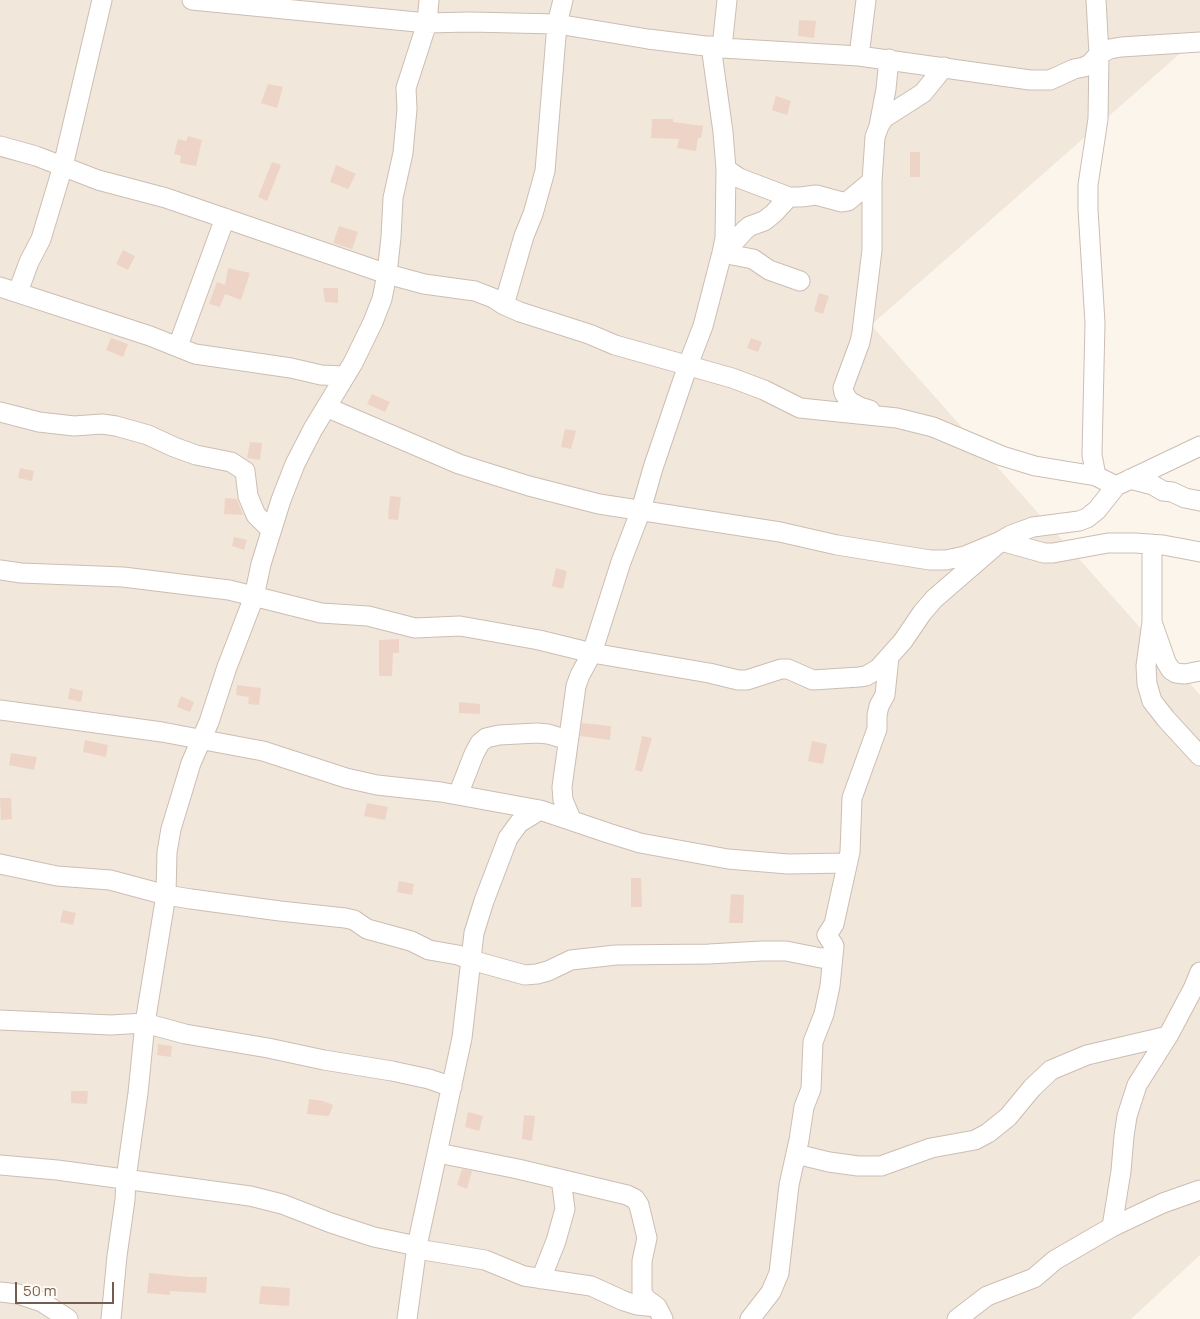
<!DOCTYPE html>
<style>
body{margin:0}
#map{position:relative;width:1200px;height:1319px;overflow:hidden;background:#fbf5ec;font-family:Manrope,sans-serif}
canvas{display:block}
.scale{position:absolute;left:15px;top:1282px;width:99px;height:22px;box-sizing:border-box;border:2px solid #755c50;border-top:0;padding-left:6px;font-size:15px;line-height:18px;white-space:nowrap;color:#755c50;-webkit-text-stroke:4px #fef9f2;paint-order:stroke}
</style>
<div id="map">
<canvas width="1200" height="1319"></canvas>
<div class="scale">50 m</div>
</div>
<script>
const g = document.querySelector('canvas').getContext('2d');
g.lineJoin = 'round';
function fillPath(path, color) {
  g.fillStyle = color;
  g.fill(path, 'evenodd');
}
function toPath(rows) {
  const path = new Path2D();
  for (const r of rows) {
    path.moveTo(r[0], r[1]);
    for (let i = 2; i < r.length; i += 2) path.lineTo(r[i], r[i + 1]);
  }
  return path;
}
function trace(path, color, width, dash) {
  g.strokeStyle = color;
  g.lineWidth = width;
  g.lineCap = dash ? 'butt' : 'round';
  g.setLineDash(dash || []);
  g.stroke(path);
}
fillPath(toPath([
 [0,0,1200,0,1200,36,871,325,1200,695,1200,1255,1131,1319,0,1319]
]), '#f2e7db');
fillPath(toPath([
 [799,20,816,21,814,38,798,36],
 [268,84,283,87,277,108,261,103],
 [776,96,791,101,787,115,772,110],
 [652,119,673,119,673,122,703,126,701,138,698,138,696,151,677,148,679,139,651,138],
 [188,136,202,140,196,166,180,163,181,156,174,154,178,139,186,141],
 [910,152,920,152,920,177,910,177],
 [272,162,281,165,267,201,258,197],
 [336,165,356,174,348,189,330,182],
 [339,226,358,232,352,249,333,243],
 [123,250,135,256,128,270,116,264],
 [228,268,250,273,241,300,225,294,220,307,209,304,217,282,225,285],
 [323,288,338,288,338,303,325,302],
 [819,293,829,296,823,314,814,311],
 [111,338,128,344,123,357,106,350],
 [751,338,762,342,758,352,747,348],
 [372,394,390,402,385,412,367,404],
 [565,429,576,431,571,449,561,447],
 [250,442,262,443,260,460,247,458],
 [20,468,34,471,32,481,18,478],
 [390,496,401,497,398,520,388,519],
 [225,498,237,499,243,515,224,514],
 [234,537,247,540,244,550,232,546],
 [556,568,567,571,563,589,552,586],
 [399,639,399,653,393,653,392,676,379,676,379,640],
 [237,685,261,688,259,705,248,704,249,697,236,695],
 [70,688,83,691,81,702,68,699],
 [181,696,194,702,190,712,177,707],
 [459,702,480,704,480,714,459,713],
 [582,723,611,726,610,740,580,736],
 [642,736,652,738,642,772,635,770],
 [85,740,108,745,106,757,83,752],
 [812,741,827,744,823,764,808,761],
 [11,753,37,757,34,770,9,765],
 [0,798,11,798,12,819,1,820],
 [367,803,388,807,385,820,364,816],
 [631,878,641,878,642,907,631,907],
 [399,881,414,884,412,895,397,892],
 [731,894,744,895,743,923,729,923],
 [63,910,76,913,73,925,60,922],
 [158,1044,172,1046,171,1057,157,1055],
 [71,1091,88,1091,87,1104,71,1103],
 [309,1099,323,1101,333,1105,329,1116,307,1114],
 [468,1112,483,1116,479,1131,465,1127],
 [524,1115,535,1116,532,1141,522,1139],
 [462,1169,472,1171,467,1189,457,1185],
 [149,1273,189,1277,207,1277,206,1293,170,1291,170,1295,147,1293],
 [261,1286,290,1288,289,1306,259,1304]
]), '#eed4c6');
const minor = toPath([
 [192,0,427,23,470,22,557,24,648,39,722,48,859,56,1030,80,1050,80,1074,69,1084,67,1090,64,1099,54,1110,49,1121,47,1200,42],
 [429,0,427,23,406,88,407,109,403,153,393,198,391,237,387,274,424,284,475,291,493,298,504,305,520,312,589,334,615,345,732,378,764,390,800,408,897,418,933,427,1002,456,1035,466,1096,476,1116,486],
 [1096,0,1099,54,1098,119,1088,185,1088,209,1095,323,1092,455,1096,476],
 [722,48,727,0],
 [859,56,866,0],
 [879,126,886,89,889,59],
 [0,146,36,156,98,180,166,198,387,274,382,299,373,322,353,363,313,429,295,464,281,500,261,564,254,597,227,667,209,722,191,763,171,829,167,852,166,895,145,1023,138,1093,126,1179,125,1200,117,1256,111,1319],
 [726,169,739,178,789,197,801,197,816,195,842,202,848,201,872,181],
 [722,253,753,259,769,270,800,281],
 [724,253,745,230,750,226,764,221,773,214,789,197],
 [0,287,150,336,195,354,291,368,321,375,344,376],
 [18,292,29,262,41,239,63,166,102,0],
 [504,305,524,236,533,214,545,171,557,24,563,0],
 [178,346,225,218],
 [326,407,459,464,529,486,599,504,780,532,837,545,930,560,946,560,965,556,1001,541,1044,553,1053,553,1108,543,1135,543,1163,545,1200,552],
 [870,410,860,407,849,401,844,393,843,388,860,342,862,332,872,250,872,181,875,137,879,126,884,118,923,93,944,67],
 [0,412,39,422,74,426,102,424,116,426,148,435,174,447,196,455,231,462,245,471,248,496,253,508,256,515,271,530],
 [1130,479,1153,485,1163,491,1172,492,1185,498,1200,501],
 [1152,544,1152,622,1146,666,1147,684,1152,701,1166,719,1200,756],
 [0,570,21,573,123,577,229,590,321,613,368,616,415,628,460,626,539,640,592,653,709,673,738,680,747,680,781,669,788,669,813,680,859,677,866,676,878,669,903,641,922,613,934,599,1001,541,1011,535,1033,527,1079,521,1087,518,1097,510,1116,486,1200,446],
 [1153,625,1166,662,1171,670,1176,673,1185,674,1200,671],
 [0,710,162,732,236,746,263,751,346,778,377,785,441,792,540,810,608,833,640,843,728,859,788,864,847,863],
 [458,795,474,754,480,743,486,738,499,735,537,733,548,734,568,740],
 [571,819,563,800,562,787,576,686,580,675,592,653,621,562,641,510,653,468,688,365,703,326,722,253,725,238,726,169,723,132,711,46],
 [0,864,57,876,110,880,166,895,191,899,280,911,345,918,354,920,367,929,411,941,429,950,458,955,471,960,525,975,537,974,548,971,571,960,616,955,709,954,762,951,786,951,821,958,832,957],
 [0,1020,111,1025,145,1023,185,1034,268,1048,324,1060,392,1071,429,1079,452,1087],
 [438,1153,518,1169,627,1195,635,1199,639,1205,647,1238,642,1261,642,1292,646,1299,657,1307,663,1319],
 [796,1154,829,1162,858,1166,881,1166,931,1148,975,1140,988,1133,1008,1117,1032,1088,1051,1070,1087,1055,1168,1036],
 [0,1165,57,1170,250,1196,282,1204,331,1223,374,1237,417,1246],
 [1112,1227,1121,1171,1124,1136,1127,1116,1137,1085,1168,1036,1193,989,1200,972],
 [417,1249,485,1260,524,1276,591,1286,624,1301,637,1305,657,1307],
 [541,1279,556,1241,565,1209,561,1179],
 [0,1292,18,1294,42,1302,68,1319],
 [407,1319,417,1246,462,1038,474,933,484,901,508,838,519,823,540,810],
 [750,1319,771,1292,779,1273,789,1185,799,1140,804,1107,811,1089,813,1042,824,1014,830,986,834,946,827,935,834,924,850,852,852,798,877,729,877,715,879,706,885,695,889,657],
 [957,1319,987,1296,1034,1278,1055,1260,1112,1227,1163,1203,1200,1190]
]);
trace(minor, '#cdbdb2', 21);
trace(minor, '#fff', 19);
</script>
